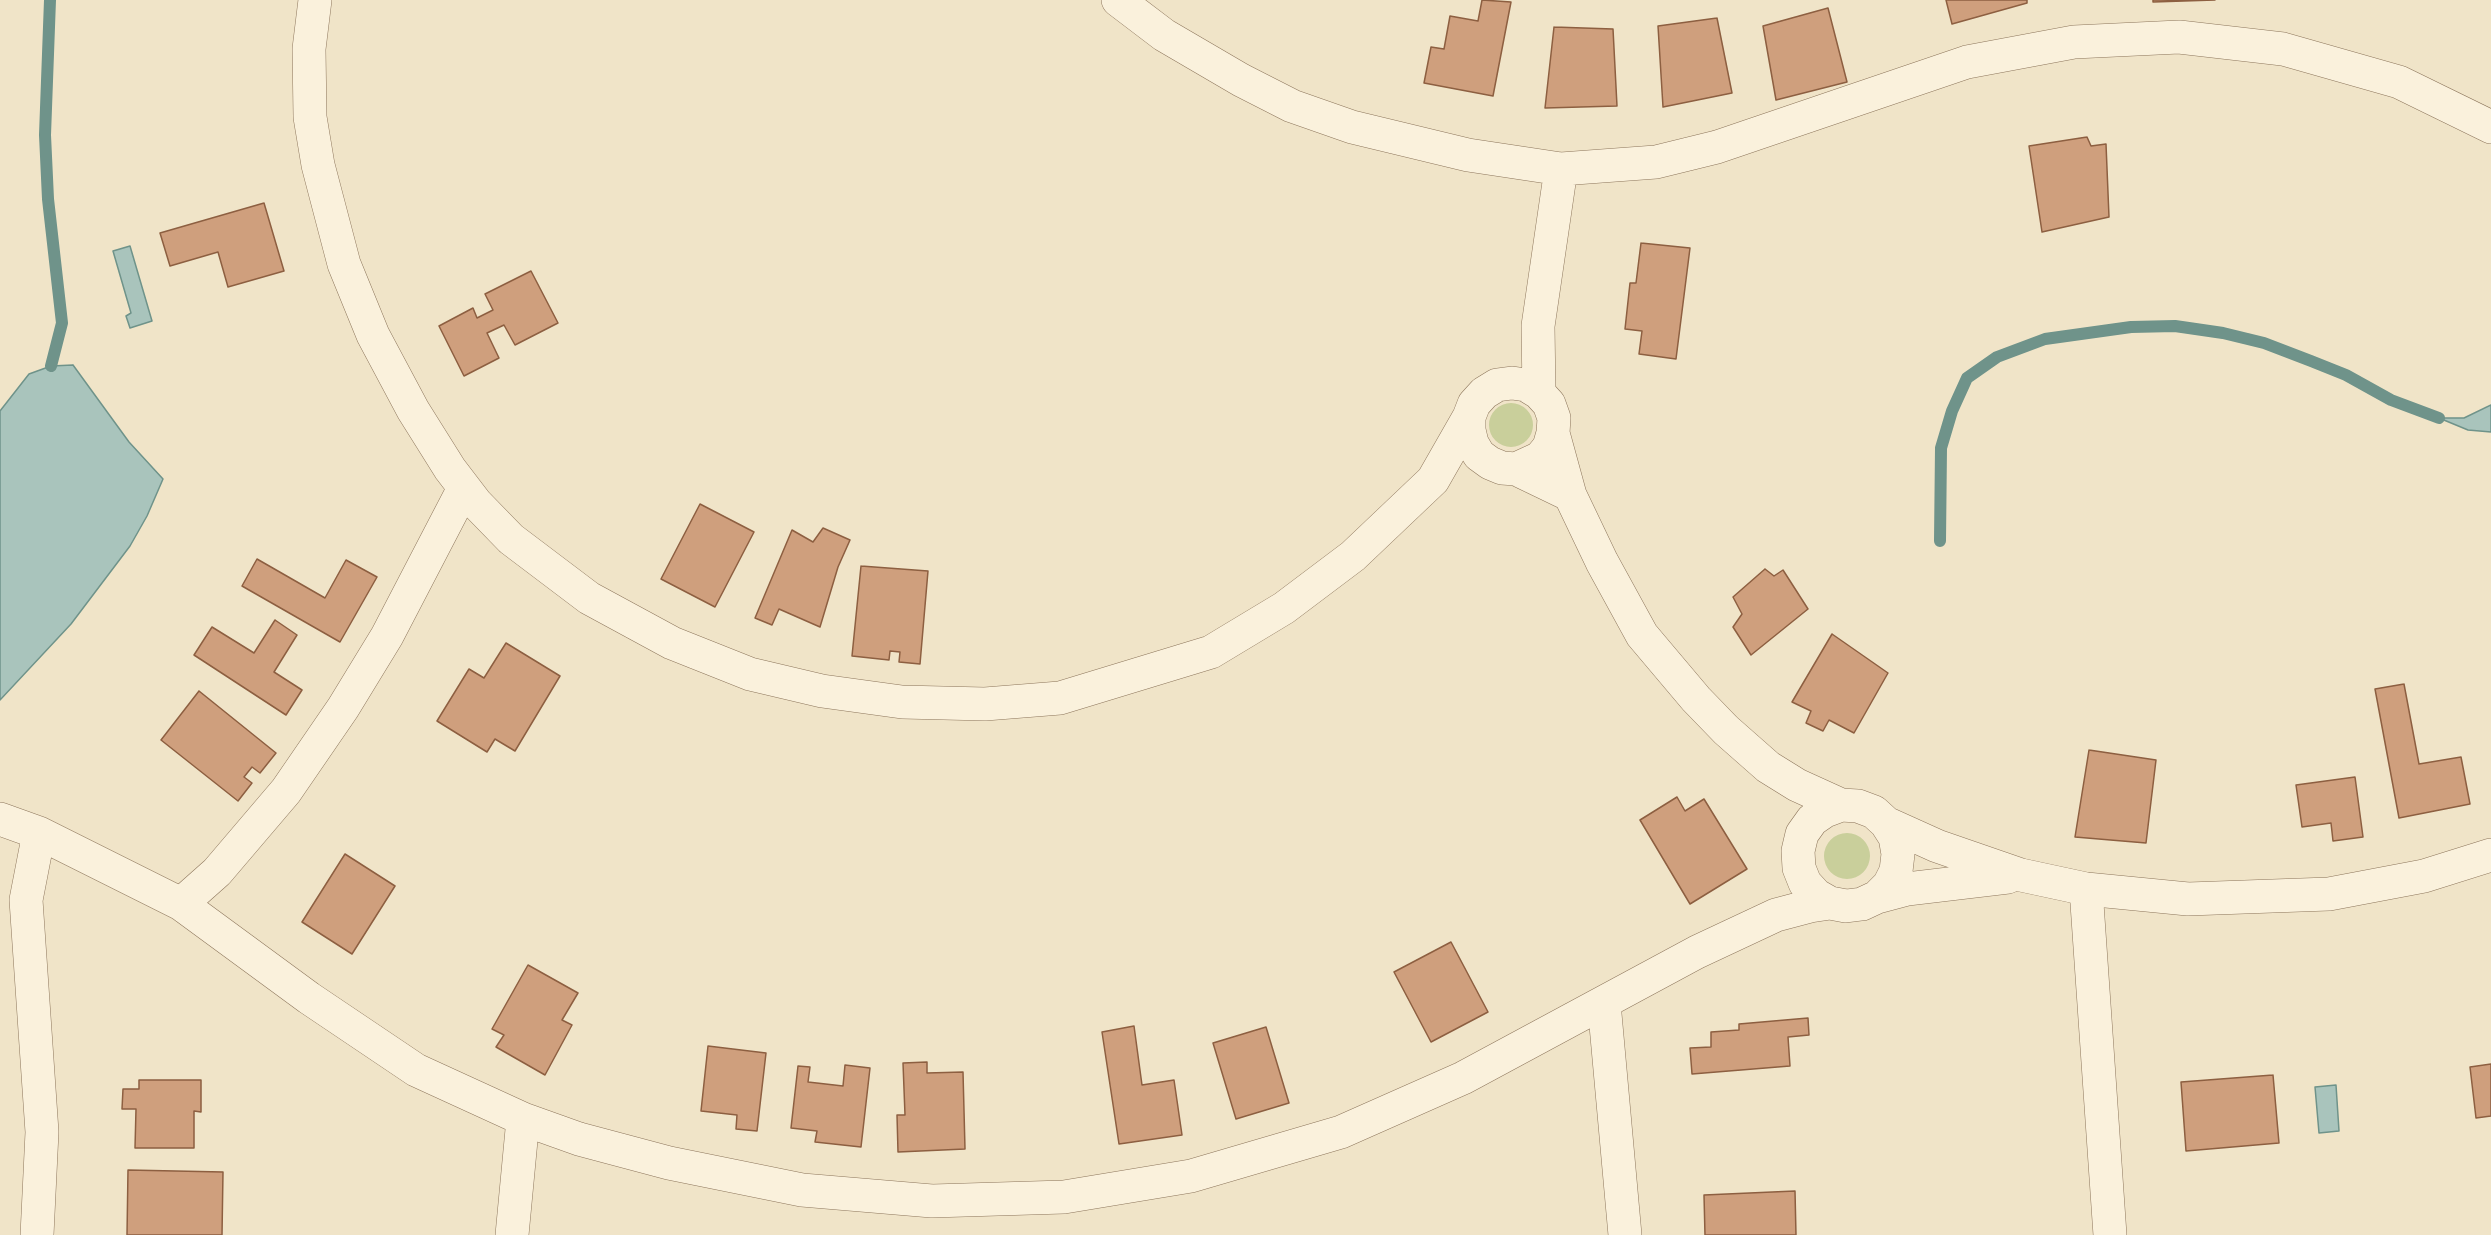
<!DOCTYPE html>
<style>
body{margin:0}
canvas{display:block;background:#f0e4c8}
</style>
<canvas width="2491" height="1235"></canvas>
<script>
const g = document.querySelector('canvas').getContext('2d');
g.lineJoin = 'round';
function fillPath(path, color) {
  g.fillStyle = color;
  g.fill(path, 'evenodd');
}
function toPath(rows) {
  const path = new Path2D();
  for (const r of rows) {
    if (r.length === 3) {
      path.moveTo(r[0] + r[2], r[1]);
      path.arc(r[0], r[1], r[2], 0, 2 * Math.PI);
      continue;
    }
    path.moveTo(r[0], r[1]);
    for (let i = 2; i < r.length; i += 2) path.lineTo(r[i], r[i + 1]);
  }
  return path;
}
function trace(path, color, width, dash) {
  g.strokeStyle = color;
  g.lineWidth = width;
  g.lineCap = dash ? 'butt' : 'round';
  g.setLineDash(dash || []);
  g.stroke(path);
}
fillPath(toPath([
 [1511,425,22],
 [1847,856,23]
]), '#c9cf9b');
const water = toPath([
 [130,246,152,321,130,328,126,316,131,313,113,251,130,246],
 [73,365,129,442,163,479,147,516,130,546,71,624,0,700,0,411,29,374,51,366,73,365],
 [2491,405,2491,432,2468,430,2439,418,2464,418,2491,405],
 [2336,1085,2339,1131,2319,1133,2315,1087,2336,1085]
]);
fillPath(water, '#a9c4bc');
trace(water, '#6f938a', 1.5);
trace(toPath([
 [50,0,45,135,48,199,62,323,51,366],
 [1940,541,1941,448,1952,411,1967,378,1997,357,2045,339,2131,327,2175,326,2223,333,2264,343,2311,361,2346,375,2391,400,2439,418]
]), '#6f938a', 12);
const building = toPath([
 [1482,0,1511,2,1493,96,1424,83,1431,47,1444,49,1450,16,1478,21,1482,0],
 [1946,0,2027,0,2027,3,1952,24,1946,0],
 [2153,0,2215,0,2153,2,2153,0],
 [1828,8,1847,82,1776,100,1763,26,1828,8],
 [1717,18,1732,93,1663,107,1658,26,1717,18],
 [1554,27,1613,29,1617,106,1545,108,1554,27],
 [2087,137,2091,146,2106,144,2109,217,2042,232,2029,146,2087,137],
 [264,203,284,271,228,287,218,252,170,266,160,233,264,203],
 [1641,243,1690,248,1676,359,1639,354,1642,331,1625,329,1630,283,1636,283,1641,243],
 [531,271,558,323,515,345,504,325,487,333,499,358,464,376,439,326,473,308,477,318,493,310,485,294,531,271],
 [700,504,754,532,715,607,661,579,700,504],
 [823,528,850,540,838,567,820,627,779,609,772,625,755,618,792,530,813,542,823,528],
 [257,559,325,598,346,560,377,577,340,642,242,586,257,559],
 [861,566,928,571,920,664,899,662,900,652,890,651,889,660,852,656,861,566],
 [1765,569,1774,576,1783,570,1808,609,1751,655,1733,627,1742,614,1733,597,1765,569],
 [275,620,297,635,274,672,302,690,286,715,194,655,212,627,254,653,275,620],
 [1832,634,1888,673,1854,733,1829,720,1823,731,1806,723,1811,711,1792,702,1832,634],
 [506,643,560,676,515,751,495,739,487,752,437,721,469,669,484,678,506,643],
 [2404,684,2419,764,2461,757,2470,804,2399,818,2375,689,2404,684],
 [199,691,276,753,260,773,252,767,244,777,252,783,238,801,161,740,199,691],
 [2089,750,2156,760,2146,843,2075,837,2089,750],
 [2355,777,2363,837,2333,841,2331,823,2302,827,2296,785,2355,777],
 [1677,797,1685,811,1704,799,1747,869,1690,904,1640,820,1677,797],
 [345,854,395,886,352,954,302,922,345,854],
 [1451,942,1488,1012,1431,1042,1394,972,1451,942],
 [528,965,578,993,562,1020,572,1025,545,1075,496,1047,504,1035,492,1029,528,965],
 [1808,1018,1809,1035,1788,1037,1790,1066,1692,1074,1690,1048,1711,1047,1711,1032,1739,1030,1739,1024,1808,1018],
 [1134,1026,1142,1085,1174,1080,1182,1135,1119,1144,1102,1032,1134,1026],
 [1266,1027,1289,1103,1236,1119,1213,1043,1266,1027],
 [708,1046,766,1053,757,1131,736,1129,737,1115,701,1111,708,1046],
 [927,1062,927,1073,963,1072,965,1149,898,1152,897,1115,905,1115,903,1063,927,1062],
 [2491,1064,2491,1116,2476,1118,2470,1067,2491,1064],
 [845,1065,870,1068,861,1147,815,1142,817,1131,791,1128,798,1066,810,1067,808,1082,843,1086,845,1065],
 [2273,1075,2279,1143,2186,1151,2181,1082,2273,1075],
 [139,1080,201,1080,201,1112,194,1111,194,1148,135,1148,136,1109,122,1109,123,1089,139,1089,139,1080],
 [128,1170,223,1172,222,1235,127,1235,128,1170],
 [1795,1191,1796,1235,1705,1235,1704,1195,1795,1191]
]);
fillPath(building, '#cf9f7d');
trace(building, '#8d5f41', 1.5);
const minor = toPath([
 [315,0,309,49,310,117,318,165,344,264,373,335,413,410,450,469,476,503,511,539,589,598,672,643,750,674,822,691,902,702,985,704,1060,698,1211,652,1284,608,1353,556,1433,480,1469,417],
 [1118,0,1164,35,1241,80,1292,106,1352,127,1468,155,1561,169,1656,162,1717,147,1967,62,2074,42,2179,37,2283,49,2399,82,2491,127],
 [1539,393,1538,326,1561,169],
 [1553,433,1570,495,1602,562,1642,635,1696,699,1726,730,1768,767,1797,785,1841,805],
 [1516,469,1540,458,1549,447,1553,433,1554,418,1549,404,1539,393,1526,385,1512,383,1497,385,1484,393,1474,404,1469,417,1469,430,1472,443,1479,455,1490,463,1502,468,1516,469,1570,495],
 [0,819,39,833,181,904,309,998,416,1070,523,1119,579,1139,669,1163,802,1190,932,1201,1064,1197,1191,1176,1341,1132,1463,1078,1697,952,1776,915,1810,906,1830,903,1846,906,1862,904,1877,897,1889,885,1896,871,1898,854,1895,837,1886,823,1874,812,1858,806,1841,805,1825,811,1812,820,1802,834,1798,851,1799,868,1805,883,1816,895,1830,903],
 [1886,823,1937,846,2021,875,2086,889,2188,899,2329,894,2424,876,2491,855],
 [2086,889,2110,1235],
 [1877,897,1907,889,2008,877],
 [181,904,217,872,286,791,343,708,387,636,464,488],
 [1604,1003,1625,1235],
 [37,1235,42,1132,26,900,39,833],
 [512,1235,523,1119]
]);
trace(minor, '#8d765c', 34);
trace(minor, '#faf1dc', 33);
</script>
